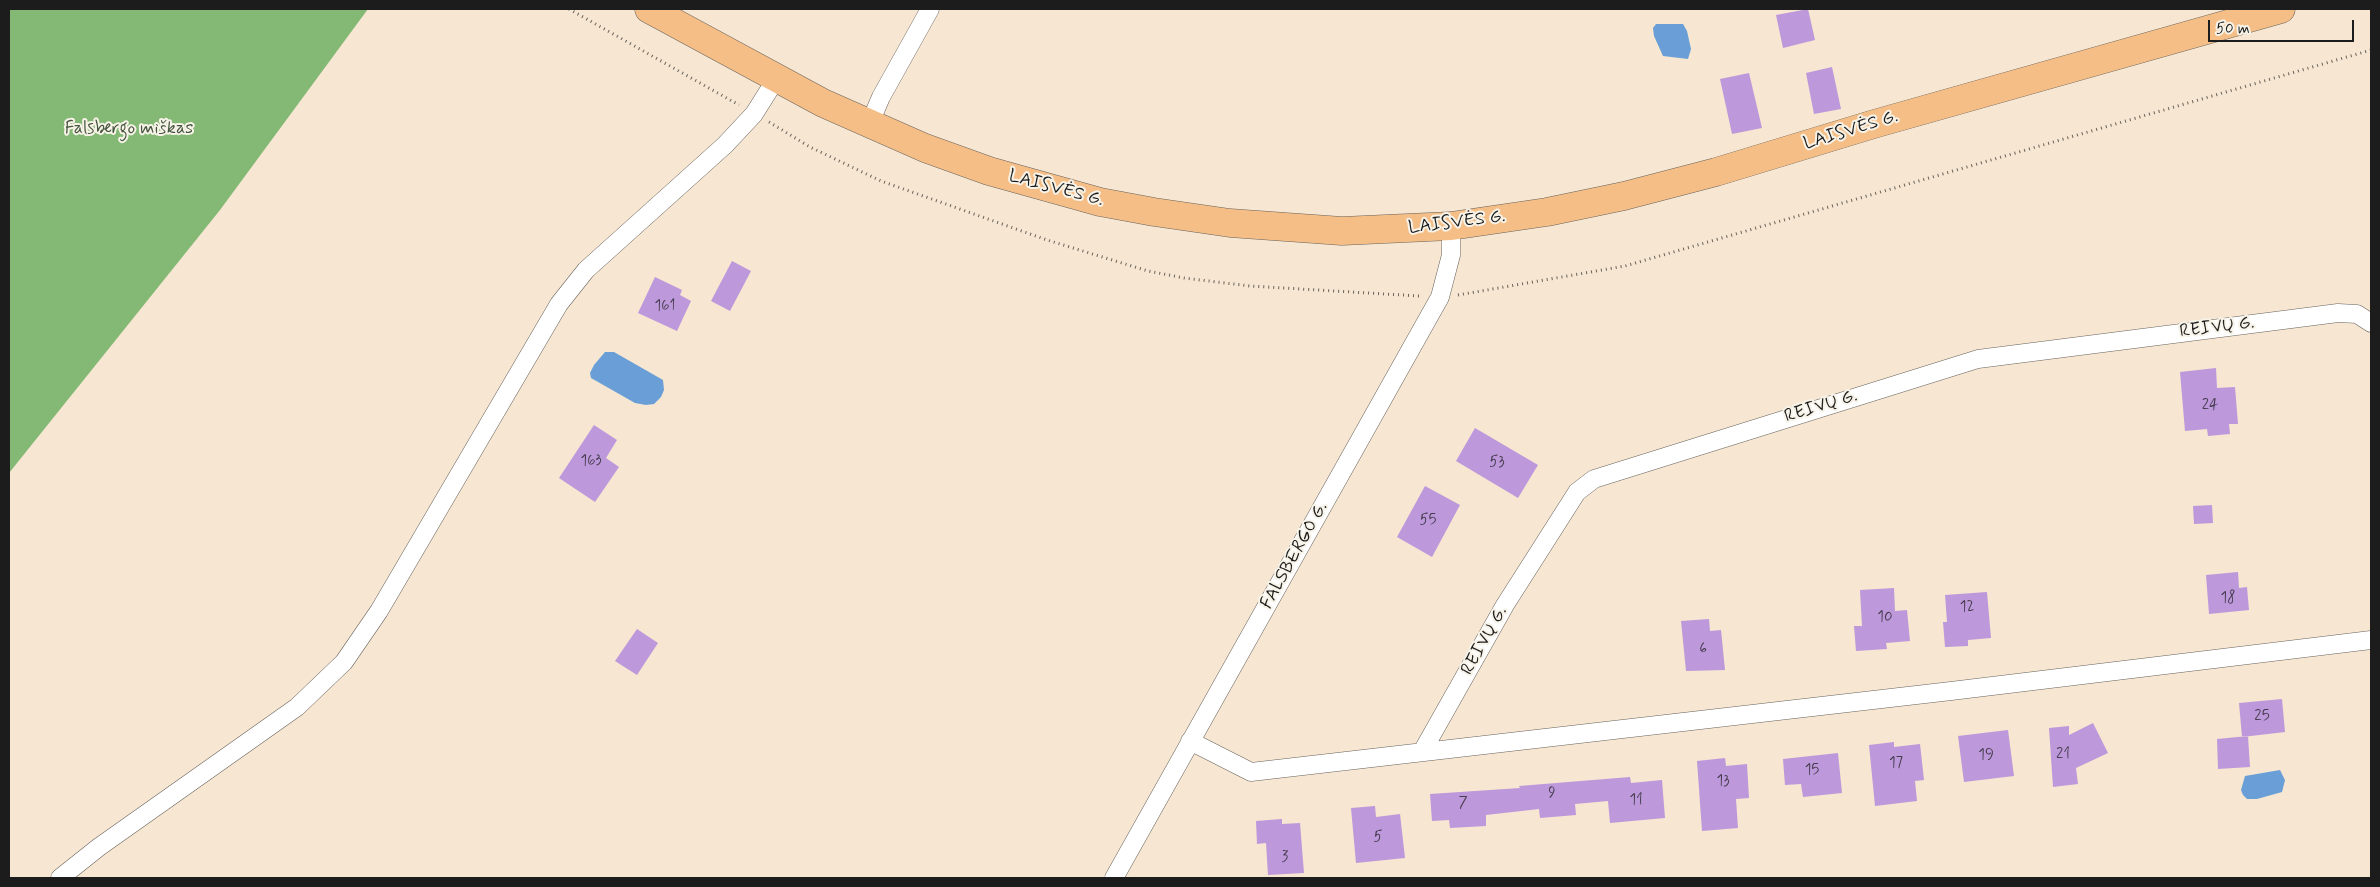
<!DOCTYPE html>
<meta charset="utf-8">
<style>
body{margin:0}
#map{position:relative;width:2380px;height:887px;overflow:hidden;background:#f6e6d2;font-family:Mynerve,sans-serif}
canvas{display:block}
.frame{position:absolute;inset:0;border:10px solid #1c1c1c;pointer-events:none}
.scale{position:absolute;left:2208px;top:20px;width:146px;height:22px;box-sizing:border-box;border:2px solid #1c1c1c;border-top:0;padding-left:6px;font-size:15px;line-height:18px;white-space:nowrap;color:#1c1c1c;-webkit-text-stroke:4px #f7f3e8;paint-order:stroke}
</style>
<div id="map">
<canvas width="2380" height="887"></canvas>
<div class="frame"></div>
<div class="scale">50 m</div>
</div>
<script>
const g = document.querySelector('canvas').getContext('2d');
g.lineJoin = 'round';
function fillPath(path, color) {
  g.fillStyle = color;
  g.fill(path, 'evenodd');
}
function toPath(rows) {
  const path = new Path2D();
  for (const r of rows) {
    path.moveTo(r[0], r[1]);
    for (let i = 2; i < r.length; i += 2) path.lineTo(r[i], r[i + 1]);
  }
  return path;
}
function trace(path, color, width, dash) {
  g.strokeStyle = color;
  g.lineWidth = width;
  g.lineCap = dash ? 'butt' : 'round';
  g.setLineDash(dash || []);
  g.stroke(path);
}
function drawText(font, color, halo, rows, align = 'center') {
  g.font = font + ' Mynerve,sans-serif';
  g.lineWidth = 4;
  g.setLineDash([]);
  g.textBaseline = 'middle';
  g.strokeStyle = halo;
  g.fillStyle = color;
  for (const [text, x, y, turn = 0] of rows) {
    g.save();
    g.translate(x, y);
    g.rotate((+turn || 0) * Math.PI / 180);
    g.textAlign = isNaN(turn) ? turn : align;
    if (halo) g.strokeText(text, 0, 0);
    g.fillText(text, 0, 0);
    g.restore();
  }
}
fillPath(toPath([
 [9,9,368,9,220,210,9,473]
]), '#83b975');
fillPath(toPath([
 [1656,24,1683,24,1687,31,1691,49,1688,59,1663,56,1654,36,1653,28],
 [605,352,614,352,663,380,664,390,661,397,654,404,646,405,635,403,591,378,590,373,594,365],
 [2280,770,2285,780,2282,792,2257,799,2247,799,2243,795,2241,790,2245,776]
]), '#699fd6');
fillPath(toPath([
 [1808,9,1815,40,1783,48,1776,15],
 [1832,67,1841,109,1814,114,1806,73],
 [1749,73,1762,128,1732,134,1720,79],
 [732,261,751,271,730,311,711,301],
 [655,277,682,290,680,295,691,301,677,331,638,313],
 [2216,368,2217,388,2235,387,2238,424,2229,424,2230,434,2208,436,2207,429,2185,431,2180,372],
 [594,425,617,440,606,458,619,467,595,502,559,478],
 [1475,428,1538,465,1518,498,1456,461],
 [1425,486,1460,505,1432,557,1397,537],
 [2212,505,2213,523,2194,524,2193,506],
 [2238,572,2239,588,2247,587,2249,610,2209,614,2206,575],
 [1894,588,1895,611,1907,610,1910,641,1886,643,1887,649,1856,651,1854,626,1862,626,1860,590],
 [1987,592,1991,638,1968,640,1968,646,1945,647,1943,622,1947,622,1945,595],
 [1709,619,1710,631,1721,630,1725,670,1686,671,1681,621],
 [637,629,658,643,637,675,615,661],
 [2282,699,2285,732,2242,737,2239,703],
 [2093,723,2108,753,2076,768,2078,784,2053,787,2049,728,2069,726,2069,735],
 [2008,730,2014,776,1964,782,1958,736],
 [2248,736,2250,767,2218,769,2217,739],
 [1894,742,1894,747,1920,744,1924,780,1915,781,1917,801,1875,806,1869,745],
 [1838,753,1842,793,1803,797,1801,784,1785,785,1783,759],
 [1725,758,1726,766,1747,764,1749,798,1736,799,1738,828,1702,831,1697,761],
 [1630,777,1631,783,1662,780,1665,818,1610,823,1608,801,1575,804,1576,815,1540,818,1539,809,1486,815,1486,826,1450,828,1449,820,1432,821,1430,794,1520,788,1519,786],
 [1375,806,1376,817,1400,814,1405,858,1356,863,1351,808],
 [1282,819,1282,824,1300,823,1304,873,1268,875,1266,843,1257,844,1256,821]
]), '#bd98db');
const minor = toPath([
 [869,125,881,97,930,9],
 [1190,741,1251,772,1951,691,2371,640],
 [1422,752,1505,605,1577,492,1594,479,1978,359,2338,313,2357,314,2371,323],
 [60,878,99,847,297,707,344,662,379,611,559,304,586,270,725,145,754,114,776,79],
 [1114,878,1440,297,1451,255,1451,226]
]);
const primary = toPath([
 [649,9,823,103,925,148,989,171,1100,202,1154,212,1230,223,1342,231,1451,226,1547,212,1624,196,1716,172,1874,124,2281,9]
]);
trace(minor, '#68635c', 19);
trace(primary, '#68635c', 29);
trace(toPath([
 [569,9,739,105],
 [769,122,810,147,881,181,1047,240,1148,271,1184,278,1250,286,1419,296],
 [1458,295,1625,266,2371,50]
]), '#68635c', 3, [1, 4]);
trace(minor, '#fff', 18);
trace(primary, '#f5be86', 28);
drawText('15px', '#443b4c', null, [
 ["161",665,307],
 ["24",2210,406],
 ["163",591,462],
 ["53",1497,463],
 ["55",1428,521],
 ["18",2228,599],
 ["12",1967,608],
 ["10",1885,618],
 ["6",1703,650],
 ["25",2262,717],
 ["21",2063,755],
 ["19",1986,756],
 ["17",1896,764],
 ["15",1812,771],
 ["13",1723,782],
 ["9",1552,794],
 ["11",1636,801],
 ["7",1463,804],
 ["5",1378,838],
 ["3",1285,858]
]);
drawText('18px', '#45553d', '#f7f3e8', [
 ["Falsbergo miškas",129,129]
]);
drawText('18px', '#1c1c1c', '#f7f3e8', [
 ["LAISVĖS G.",1851,131,-17],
 ["LAISVĖS G.",1056,189,15],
 ["LAISVĖS G.",1457,223,-7],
 ["REIVŲ G.",2217,328,-7],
 ["REIVŲ G.",1821,407,-17],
 ["FALSBERGO G.",1295,556,-61],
 ["REIVŲ G.",1485,641,-61]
]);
</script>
